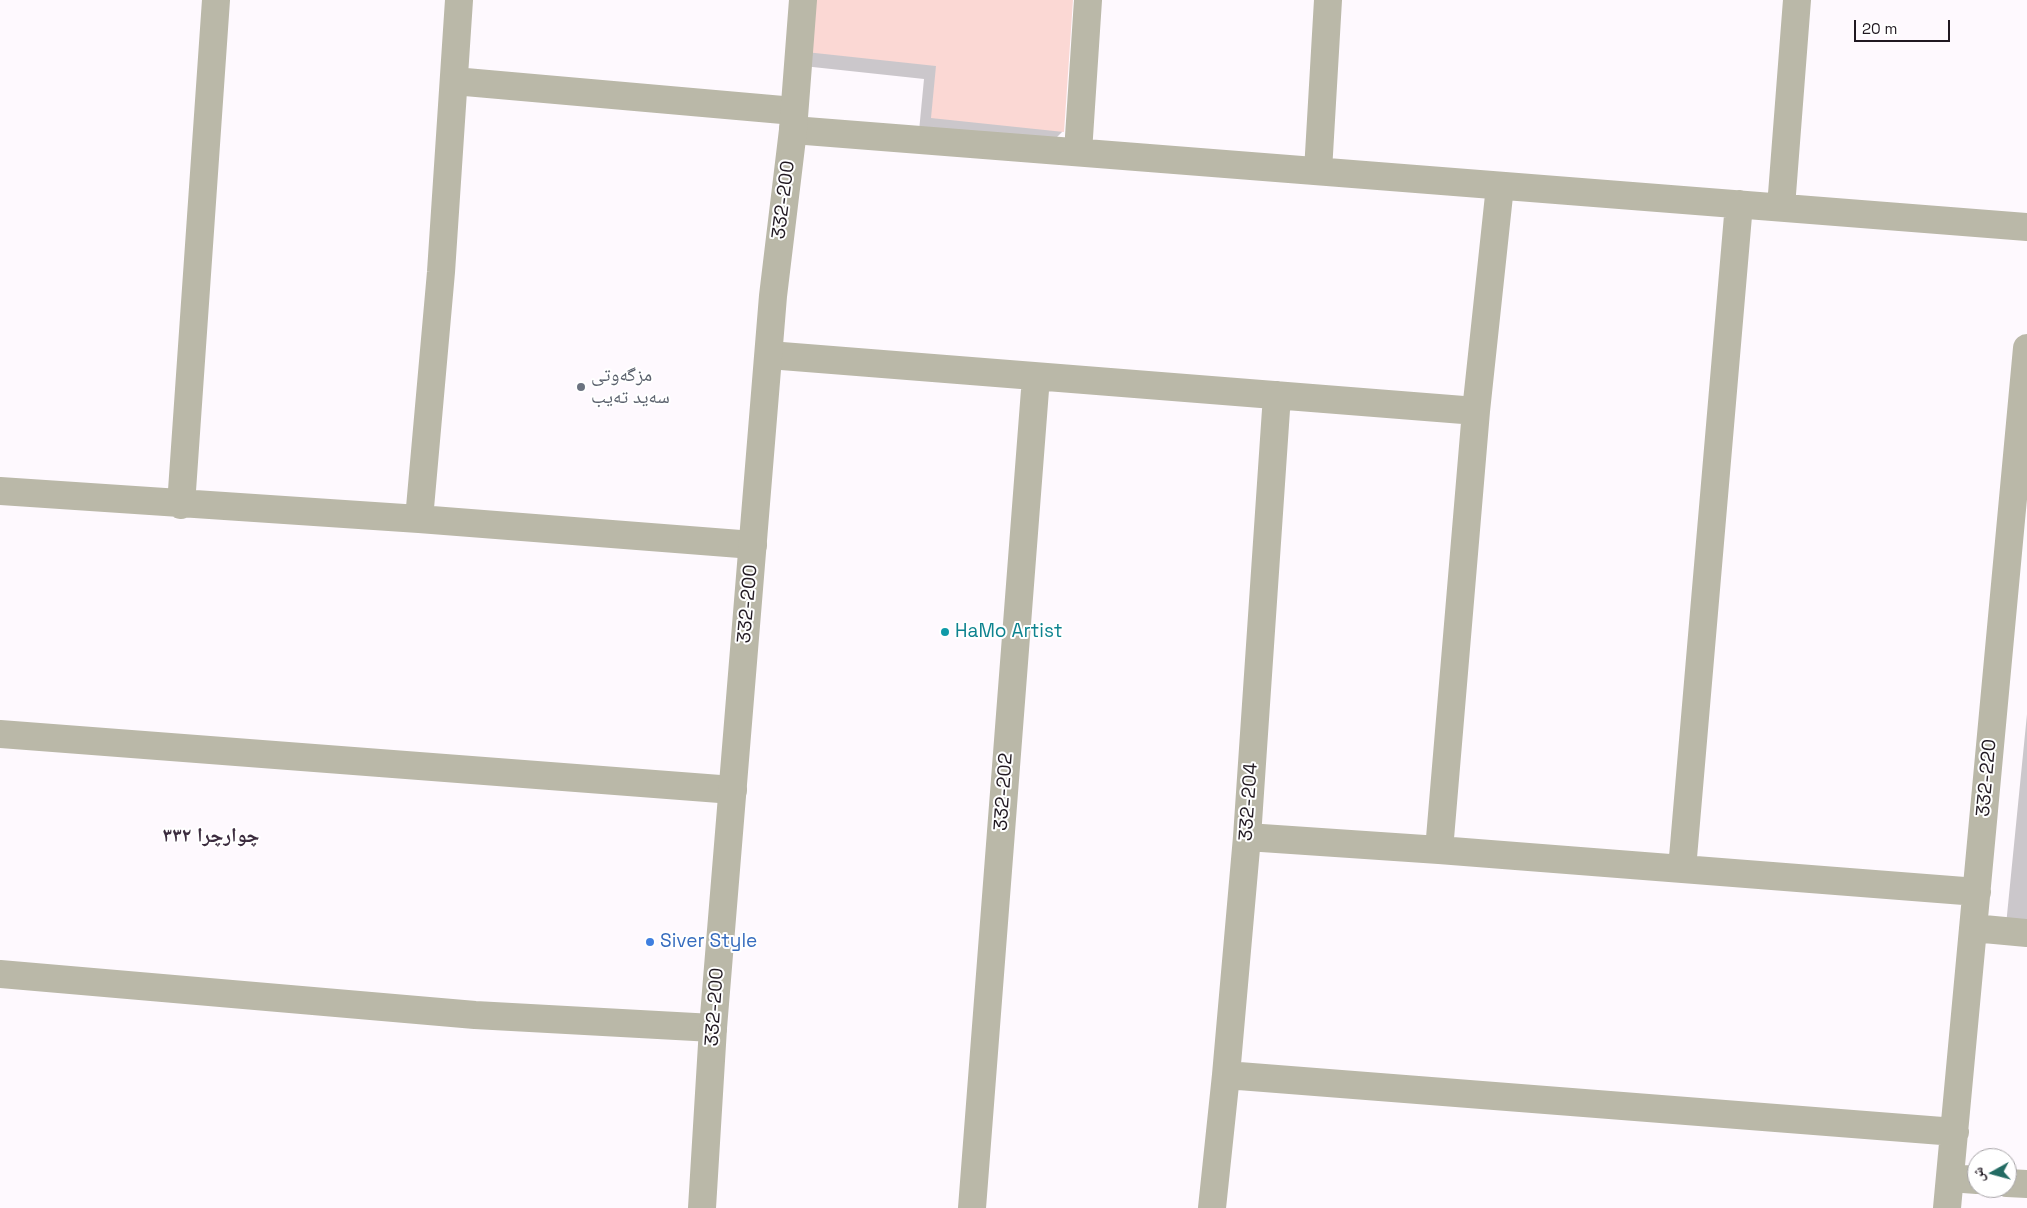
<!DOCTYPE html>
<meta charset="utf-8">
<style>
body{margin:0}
#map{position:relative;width:2027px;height:1208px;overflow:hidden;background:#fef9fe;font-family:"Space Grotesk","Noto Naskh Arabic",sans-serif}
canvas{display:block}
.north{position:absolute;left:1967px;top:1148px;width:50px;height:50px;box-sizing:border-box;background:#fff;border:1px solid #a6a3a6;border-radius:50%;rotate:263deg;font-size:14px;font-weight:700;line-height:20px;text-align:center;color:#201821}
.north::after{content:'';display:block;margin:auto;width:18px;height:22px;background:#236b63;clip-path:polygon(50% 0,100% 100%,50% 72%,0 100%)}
.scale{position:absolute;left:1854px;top:20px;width:96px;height:22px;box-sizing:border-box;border:2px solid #201821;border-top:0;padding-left:6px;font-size:15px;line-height:18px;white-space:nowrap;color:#201821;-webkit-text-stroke:4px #fff;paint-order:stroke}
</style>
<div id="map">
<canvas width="2027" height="1208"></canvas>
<div class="north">ش</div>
<div class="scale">20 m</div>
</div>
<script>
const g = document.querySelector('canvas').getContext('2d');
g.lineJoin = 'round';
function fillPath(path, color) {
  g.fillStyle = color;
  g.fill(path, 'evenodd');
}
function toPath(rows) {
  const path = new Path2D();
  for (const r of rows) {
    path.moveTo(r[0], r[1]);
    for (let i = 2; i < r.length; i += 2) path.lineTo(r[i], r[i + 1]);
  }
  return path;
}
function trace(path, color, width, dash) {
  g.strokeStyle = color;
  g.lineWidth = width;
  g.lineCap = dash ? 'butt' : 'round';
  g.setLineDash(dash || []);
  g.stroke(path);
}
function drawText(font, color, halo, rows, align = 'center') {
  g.font = font + ' "Space Grotesk","Noto Naskh Arabic",sans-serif';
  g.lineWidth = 4;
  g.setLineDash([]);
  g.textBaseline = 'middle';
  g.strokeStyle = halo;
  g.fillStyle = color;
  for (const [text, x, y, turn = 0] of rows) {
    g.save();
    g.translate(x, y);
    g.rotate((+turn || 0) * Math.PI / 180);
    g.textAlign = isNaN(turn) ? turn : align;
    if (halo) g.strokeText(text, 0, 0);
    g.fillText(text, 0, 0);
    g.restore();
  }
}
fillPath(toPath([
 [799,0,1072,0,1063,131,1050,144,919,131,924,79,794,65],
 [2027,714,2027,927,2006,925]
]), '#0003');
fillPath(toPath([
 [811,0,1073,0,1064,132,931,118,936,66,806,52]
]), '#fbd8d4');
trace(toPath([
 [454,81,794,111],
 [793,130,2027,227],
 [1078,152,1088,0],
 [1318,171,1328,0],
 [1781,207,1797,0],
 [769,355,1476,411],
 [0,491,419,519,753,545],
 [181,505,216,0],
 [419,519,441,272,459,0],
 [0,734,733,790],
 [1247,837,1439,850,1977,892],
 [1439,850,1476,411,1500,186],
 [1682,869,1739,204],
 [1973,928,2027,933],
 [0,974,475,1015,713,1028],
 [1226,1075,1955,1132],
 [1950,1178,1977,1180],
 [2007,1183,2027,1184],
 [972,1208,1036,377],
 [1212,1208,1226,1075,1247,837,1277,395],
 [1947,1208,2027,348]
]), '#bab8a8', 28);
trace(toPath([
 [702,1208,713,1028,773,296,793,130,803,0]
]), '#bab8a8', 28);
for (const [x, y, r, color] of [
 [581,387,5,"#6b7280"],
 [945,632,5,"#0f9aa8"],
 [650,942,5,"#3f7fe0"]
]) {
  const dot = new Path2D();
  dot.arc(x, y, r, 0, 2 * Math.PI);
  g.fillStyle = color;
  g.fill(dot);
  trace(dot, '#fff', 2);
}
drawText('19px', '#201821', '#fff', [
 ["332-200",784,200,-83],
 ["332-200",748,604,-85],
 ["332-220",1987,778,-85],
 ["332-202",1004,792,-86],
 ["332-204",1249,802,-86],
 ["332-200",715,1007,-86]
]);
drawText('19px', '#5b616d', '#fff', [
 ["مزگەوتی",591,376],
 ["سەید تەیب",591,398]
], 'left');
drawText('19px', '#0d838f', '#fff', [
 ["HaMo Artist",955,632]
], 'left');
drawText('19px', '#366cbe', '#fff', [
 ["Siver Style",660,942]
], 'left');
drawText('bold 20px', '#3c2c3f', '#fff', [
 ["چوارچرا ٣٣٢",211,837]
]);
</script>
